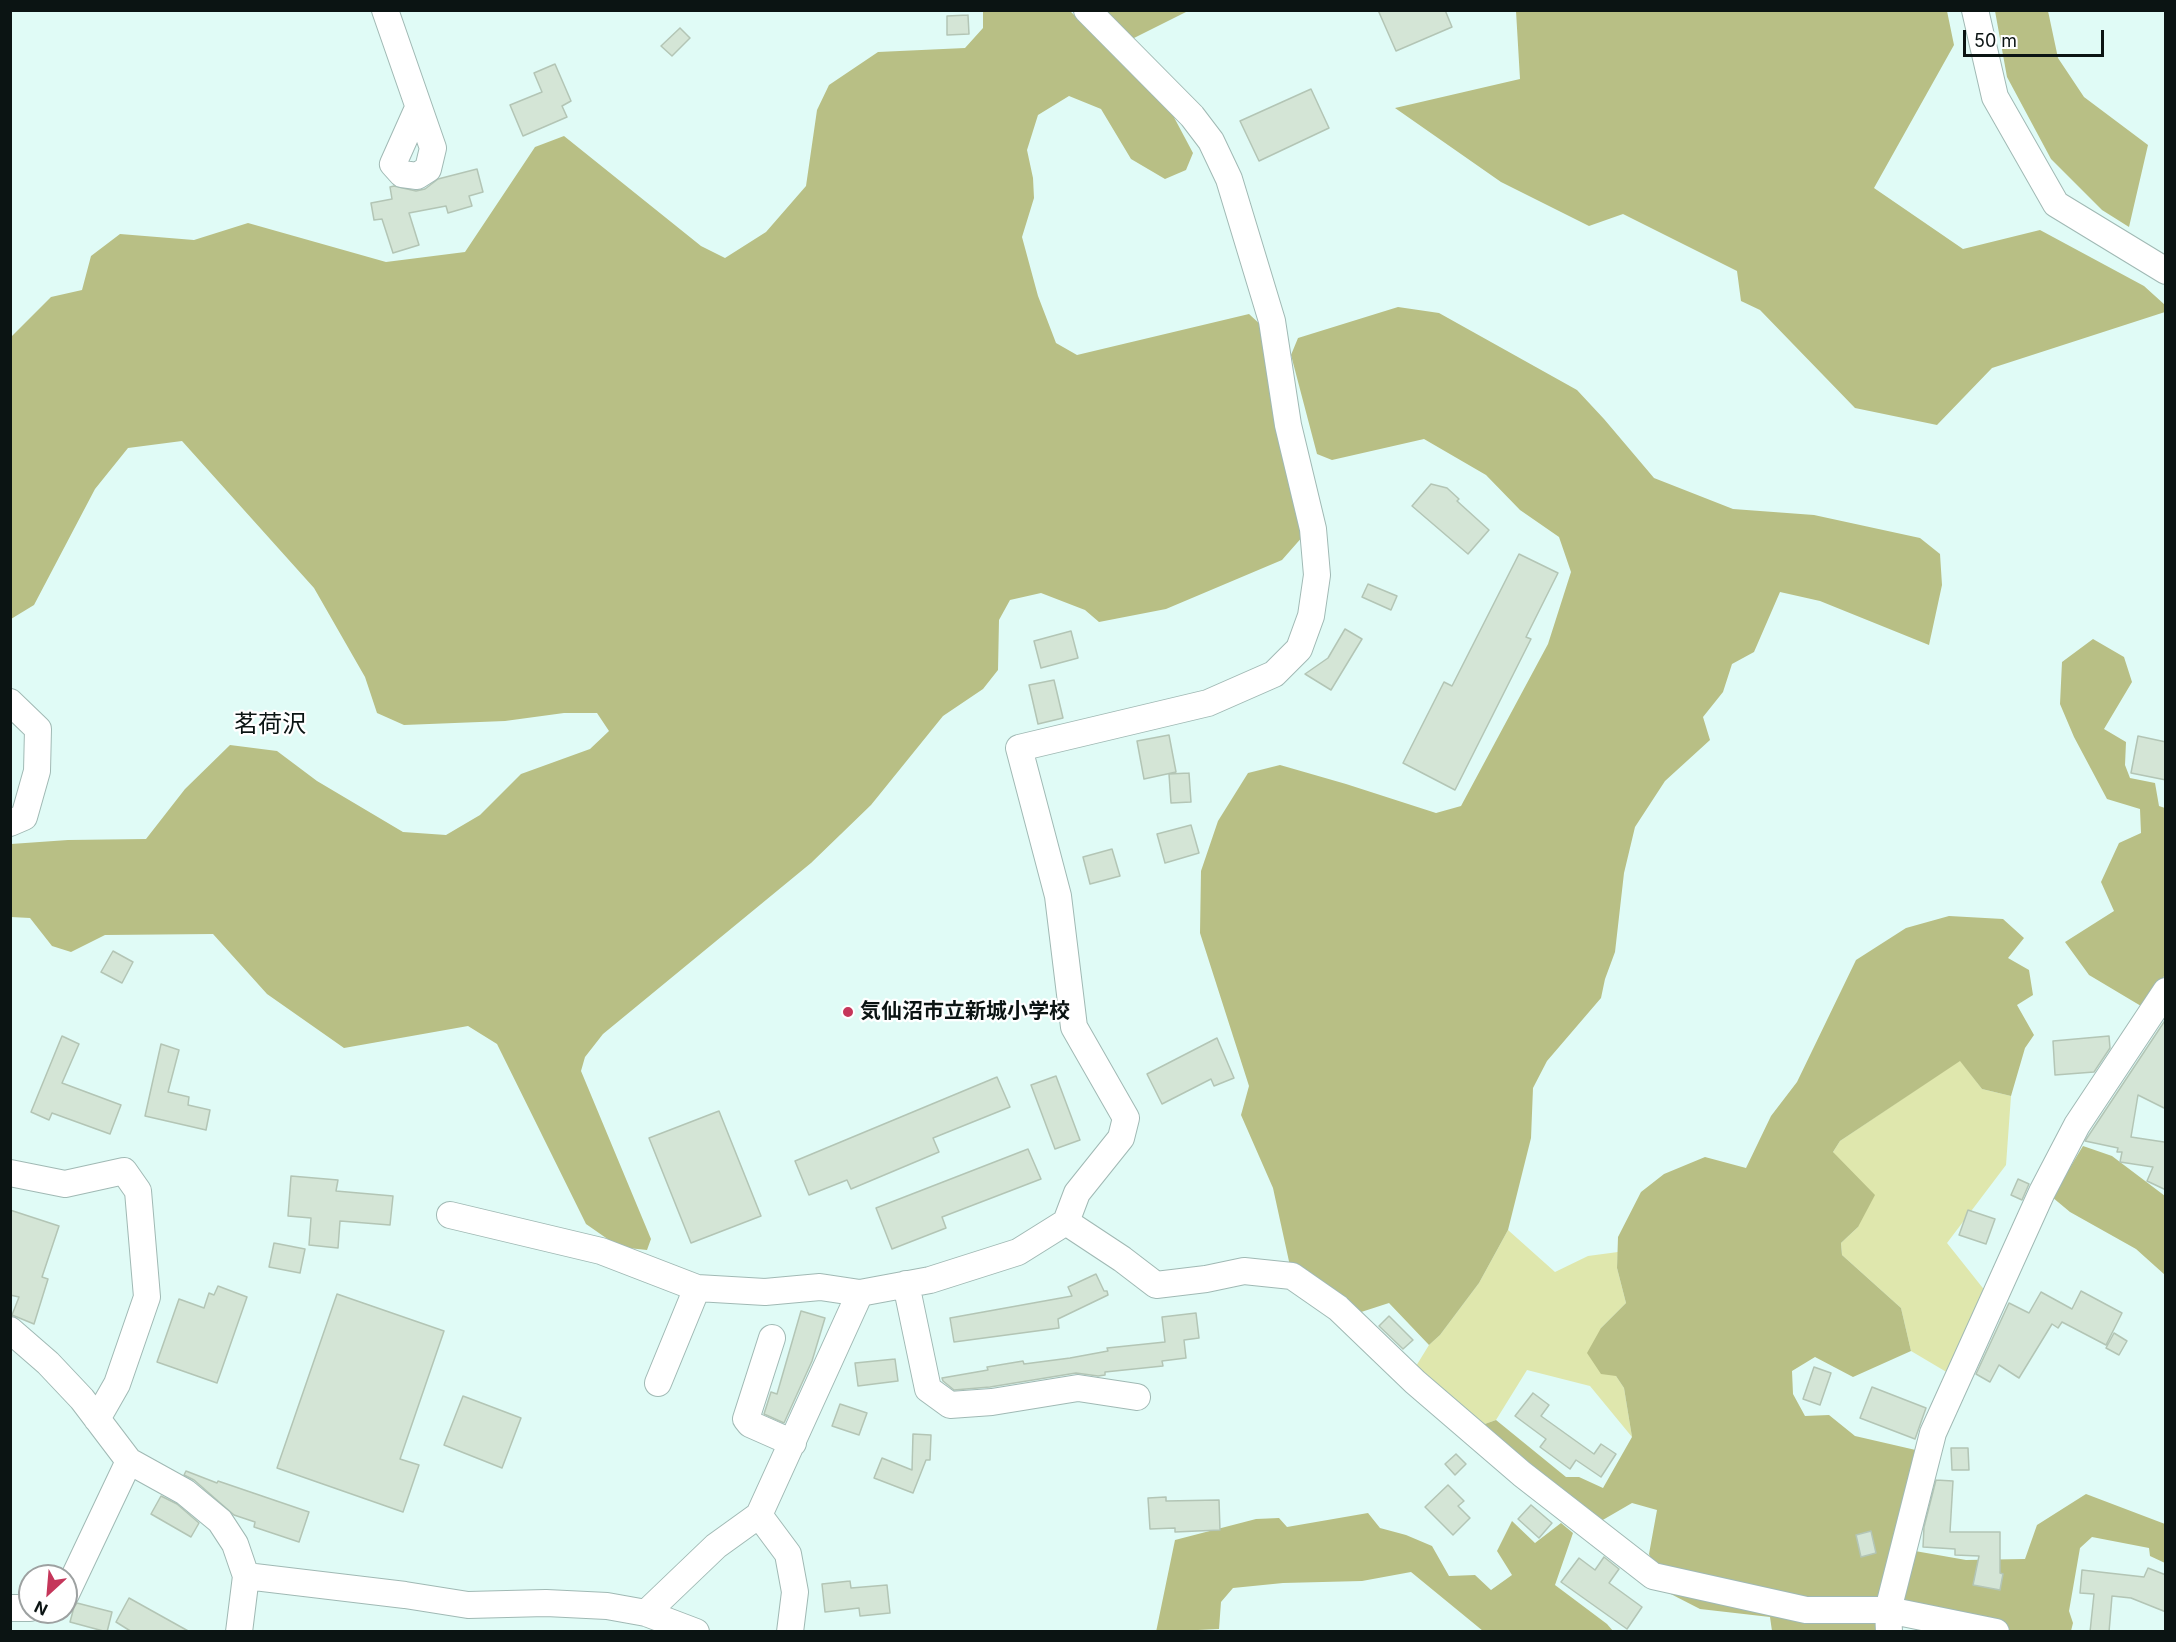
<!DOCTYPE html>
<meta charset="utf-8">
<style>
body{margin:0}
#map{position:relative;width:2176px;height:1642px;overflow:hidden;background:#e0fbf6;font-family:Inter,sans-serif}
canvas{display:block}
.frame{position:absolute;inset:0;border:12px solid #0b1413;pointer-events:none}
.north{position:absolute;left:18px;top:1564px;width:60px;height:60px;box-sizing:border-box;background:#fff;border:2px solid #9da1a1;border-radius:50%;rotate:206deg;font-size:16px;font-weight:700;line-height:24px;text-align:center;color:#0b1413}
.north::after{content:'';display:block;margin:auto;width:21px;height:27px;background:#c5365a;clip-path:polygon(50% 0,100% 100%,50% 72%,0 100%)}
.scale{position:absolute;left:1963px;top:30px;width:141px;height:27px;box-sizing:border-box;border:3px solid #0b1413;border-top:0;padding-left:8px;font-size:18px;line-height:21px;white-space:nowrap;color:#0b1413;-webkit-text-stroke:4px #fff;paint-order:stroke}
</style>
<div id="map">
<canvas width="2176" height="1642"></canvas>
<div class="frame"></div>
<div class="north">N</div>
<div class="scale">50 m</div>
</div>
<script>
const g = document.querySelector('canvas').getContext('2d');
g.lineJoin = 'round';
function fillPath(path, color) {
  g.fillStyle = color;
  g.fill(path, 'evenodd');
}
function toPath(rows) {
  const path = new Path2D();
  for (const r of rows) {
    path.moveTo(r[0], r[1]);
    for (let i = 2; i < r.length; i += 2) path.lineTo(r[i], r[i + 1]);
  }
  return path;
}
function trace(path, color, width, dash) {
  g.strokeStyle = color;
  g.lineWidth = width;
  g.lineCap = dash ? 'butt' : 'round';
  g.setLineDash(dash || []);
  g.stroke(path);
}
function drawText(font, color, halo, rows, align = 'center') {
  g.font = font + ' Inter,"Noto Sans JP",sans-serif';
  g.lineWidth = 4.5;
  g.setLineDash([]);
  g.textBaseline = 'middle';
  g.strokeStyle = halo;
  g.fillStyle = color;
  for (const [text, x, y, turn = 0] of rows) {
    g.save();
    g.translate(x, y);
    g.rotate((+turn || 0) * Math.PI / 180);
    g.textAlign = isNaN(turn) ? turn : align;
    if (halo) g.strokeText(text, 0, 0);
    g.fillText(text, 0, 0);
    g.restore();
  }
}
fillPath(toPath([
 [1960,1060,1982,1089,2011,1096,2006,1165,1947,1243,1986,1292,1965,1383,1911,1351,1901,1308,1842,1255,1841,1243,1858,1227,1833,1152,1840,1141],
 [1508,1230,1555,1272,1588,1256,1618,1252,1617,1268,1626,1303,1601,1328,1616,1376,1624,1388,1632,1437,1590,1386,1527,1370,1496,1420,1482,1425,1413,1371,1429,1345,1440,1335,1479,1283]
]), '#dfe7ad');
fillPath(toPath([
 [983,11,1070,11,1168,106,1193,153,1186,170,1165,179,1131,159,1101,109,1069,96,1038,115,1027,150,1033,178,1034,198,1022,237,1038,296,1056,343,1077,355,1249,314,1263,327,1304,535,1282,560,1166,609,1099,622,1085,610,1041,593,1010,600,999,620,998,670,983,689,943,716,871,805,811,863,603,1034,585,1057,581,1071,651,1239,647,1250,619,1247,586,1224,497,1044,468,1026,344,1048,267,994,213,934,105,935,71,952,52,946,30,918,11,917,11,844,68,840,146,839,185,789,230,745,277,751,317,781,403,832,446,835,480,815,521,774,590,749,609,731,597,713,564,713,505,721,404,725,377,713,365,677,314,588,182,441,128,448,95,489,34,605,11,619,11,337,51,297,82,290,91,256,120,234,194,240,248,223,386,262,465,252,535,147,564,136,701,246,725,258,766,232,806,186,817,110,829,85,878,52,965,48,983,28],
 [1103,11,1188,11,1132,39],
 [1516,11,1947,11,1954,45,1874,188,1963,249,2040,230,2144,286,2165,305,2165,312,1992,368,1937,425,1855,408,1760,310,1741,301,1737,271,1623,214,1589,226,1501,182,1395,108,1520,79],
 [1995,11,2048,11,2058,58,2084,97,2148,145,2129,227,2102,210,2051,159,2007,77],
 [1398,307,1439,313,1577,390,1604,419,1654,478,1733,509,1814,515,1920,538,1940,554,1942,585,1929,645,1820,601,1780,592,1754,652,1732,664,1723,692,1703,717,1710,740,1665,781,1635,827,1624,873,1615,952,1605,979,1601,998,1547,1061,1533,1088,1531,1138,1508,1230,1479,1283,1440,1335,1429,1345,1389,1303,1355,1314,1290,1266,1273,1188,1241,1115,1249,1086,1200,933,1201,871,1218,821,1248,773,1280,765,1346,784,1436,813,1461,806,1548,644,1571,572,1559,537,1520,510,1486,475,1424,439,1332,460,1317,454,1291,355,1298,338],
 [2093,639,2124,657,2132,682,2104,729,2126,742,2125,765,2130,778,2155,783,2159,806,2165,808,2165,975,2141,1006,2089,975,2065,942,2114,911,2101,882,2119,843,2141,833,2140,809,2107,799,2074,737,2060,704,2062,662],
 [1949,916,2003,919,2024,938,2008,958,2029,970,2033,995,2017,1005,2034,1035,2025,1048,2011,1096,1982,1089,1960,1061,1840,1141,1833,1152,1875,1195,1858,1227,1841,1243,1842,1255,1901,1308,1911,1351,1853,1377,1815,1357,1792,1371,1793,1394,1805,1416,1829,1415,1855,1436,1920,1451,1884,1631,1772,1631,1770,1617,1700,1609,1661,1589,1649,1554,1657,1510,1632,1503,1601,1521,1560,1492,1482,1425,1496,1420,1566,1477,1579,1477,1603,1488,1632,1437,1624,1388,1616,1376,1601,1374,1587,1353,1601,1328,1626,1303,1617,1268,1618,1237,1641,1192,1664,1174,1705,1157,1746,1168,1771,1116,1797,1082,1856,960,1906,928],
 [2083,1146,2112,1156,2165,1196,2165,1275,2136,1249,2070,1212,2052,1197],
 [2086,1494,2165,1524,2165,1563,2150,1556,2149,1548,2092,1537,2080,1548,2069,1611,2073,1623,2071,1631,1936,1631,1893,1617,1915,1551,1966,1560,2025,1559,2037,1525],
 [1368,1513,1380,1528,1406,1535,1432,1546,1449,1576,1475,1575,1491,1590,1512,1575,1497,1551,1512,1521,1535,1543,1561,1523,1573,1533,1555,1585,1607,1624,1613,1631,1483,1631,1411,1572,1362,1581,1283,1583,1233,1588,1221,1602,1219,1629,1156,1632,1175,1540,1256,1519,1279,1518,1287,1527]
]), '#b8bf85');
const building = toPath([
 [1378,10,1445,10,1452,27,1396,51,1378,10],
 [968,15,969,34,947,35,947,16,968,15],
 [680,28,690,38,672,56,661,46,680,28],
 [555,64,571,101,562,106,567,117,523,136,510,105,542,92,534,73,555,64],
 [1311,89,1329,128,1259,161,1240,121,1311,89],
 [477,169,483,192,469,196,472,206,448,213,446,206,409,213,419,245,393,253,382,219,374,220,371,203,392,199,390,187,394,186,416,191,425,189,438,179,477,169],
 [1431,484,1447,488,1459,499,1457,501,1489,530,1468,554,1412,506,1431,484],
 [1519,554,1558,573,1526,637,1531,639,1455,790,1403,763,1444,682,1452,686,1519,554],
 [1368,584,1397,596,1391,610,1362,597,1368,584],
 [1345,629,1362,639,1331,690,1305,674,1328,658,1345,629],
 [1071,631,1078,658,1041,668,1034,641,1071,631],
 [1054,680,1063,718,1038,724,1029,685,1054,680],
 [1169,735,1176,772,1144,779,1137,741,1169,735],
 [2138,736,2166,742,2166,780,2131,773,2138,736],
 [1189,773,1191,802,1171,803,1169,774,1189,773],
 [1191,825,1199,853,1165,863,1157,834,1191,825],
 [1112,849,1120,876,1090,884,1083,857,1112,849],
 [113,951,133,962,122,983,101,972,113,951],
 [2166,1019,2166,1109,2138,1095,2131,1137,2164,1142,2166,1140,2166,1190,2147,1181,2153,1167,2120,1162,2122,1152,2117,1152,2118,1148,2085,1141,2166,1019],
 [62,1036,79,1044,62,1083,121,1105,110,1134,52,1113,49,1120,31,1112,62,1036],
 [2109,1036,2110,1048,2094,1072,2055,1075,2053,1041,2109,1036],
 [1217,1038,1234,1078,1214,1086,1211,1079,1162,1104,1147,1074,1217,1038],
 [161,1044,179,1050,168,1092,189,1097,188,1105,210,1110,206,1130,145,1116,161,1044],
 [1056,1076,1080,1140,1055,1149,1031,1085,1056,1076],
 [997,1077,1010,1107,933,1138,939,1152,851,1189,847,1180,809,1195,795,1161,997,1077],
 [719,1111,761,1216,691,1243,649,1138,719,1111],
 [1028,1149,1041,1179,942,1217,946,1228,892,1249,876,1208,1028,1149],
 [291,1176,338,1180,336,1191,393,1196,390,1225,340,1221,338,1248,309,1245,311,1218,288,1216,291,1176],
 [2018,1179,2029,1184,2022,1200,2011,1195,2018,1179],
 [10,1210,59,1226,42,1277,48,1279,34,1324,12,1315,19,1297,10,1295,10,1210],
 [1968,1210,1995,1219,1986,1244,1959,1235,1968,1210],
 [274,1243,305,1249,300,1273,269,1267,274,1243],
 [1096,1274,1104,1291,1107,1291,1108,1295,1058,1319,1059,1328,954,1342,950,1318,1072,1296,1068,1287,1096,1274],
 [218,1286,247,1297,217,1383,157,1362,179,1299,204,1308,209,1293,214,1295,218,1286],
 [2081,1291,2122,1313,2106,1345,2062,1322,2058,1328,2052,1324,2019,1378,1999,1365,1990,1382,1976,1374,2009,1303,2029,1313,2041,1292,2072,1309,2081,1291],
 [337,1294,444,1331,400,1459,419,1465,403,1512,277,1468,337,1294],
 [801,1311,825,1318,812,1361,784,1423,764,1414,771,1392,777,1394,801,1311],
 [1196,1313,1199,1338,1184,1340,1186,1358,1162,1361,1163,1366,1105,1372,1105,1375,1098,1376,1076,1373,990,1387,954,1390,943,1381,942,1378,988,1370,987,1367,1023,1361,1024,1364,1070,1358,1108,1351,1107,1348,1165,1342,1162,1317,1196,1313],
 [1389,1316,1413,1340,1403,1349,1379,1326,1389,1316],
 [2114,1333,2127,1341,2119,1355,2106,1348,2114,1333],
 [895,1359,898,1381,858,1386,855,1363,895,1359],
 [1814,1367,1831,1373,1820,1405,1803,1399,1814,1367],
 [1872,1387,1926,1408,1915,1439,1860,1418,1872,1387],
 [1533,1393,1549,1405,1541,1416,1594,1454,1601,1444,1616,1454,1601,1477,1576,1460,1570,1469,1540,1447,1546,1439,1515,1416,1533,1393],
 [463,1396,521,1418,502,1468,444,1445,463,1396],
 [840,1404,867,1413,859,1435,832,1426,840,1404],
 [913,1434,931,1435,930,1460,926,1460,913,1493,874,1478,882,1458,912,1470,913,1434],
 [1951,1448,1968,1448,1969,1470,1952,1470,1951,1448],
 [1456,1454,1466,1464,1455,1475,1445,1464,1456,1454],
 [186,1471,217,1483,218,1481,309,1512,299,1542,254,1527,255,1522,234,1515,194,1480,184,1475,186,1471],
 [1936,1480,1953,1481,1950,1532,2000,1532,2000,1573,2003,1574,2000,1590,1973,1585,1979,1556,1955,1555,1955,1549,1923,1547,1924,1527,1936,1480],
 [1448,1485,1464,1501,1458,1506,1470,1518,1453,1535,1425,1507,1448,1485],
 [161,1496,177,1504,199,1523,191,1537,151,1514,161,1496],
 [1166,1497,1166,1501,1219,1500,1220,1530,1175,1532,1175,1528,1150,1529,1148,1498,1166,1497],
 [1531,1505,1552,1523,1539,1538,1518,1519,1531,1505],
 [1871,1531,1876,1553,1861,1557,1856,1535,1871,1531],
 [1604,1557,1619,1569,1609,1583,1642,1607,1627,1629,1561,1582,1579,1558,1595,1570,1604,1557],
 [2148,1568,2166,1575,2166,1612,2131,1598,2112,1596,2109,1632,2090,1632,2094,1594,2080,1593,2082,1570,2144,1577,2148,1568],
 [850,1581,851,1588,887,1585,890,1613,860,1616,859,1608,825,1612,822,1584,850,1581],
 [129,1598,190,1632,132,1632,116,1622,129,1598],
 [77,1603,112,1612,107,1632,70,1622,74,1607,77,1603]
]);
fillPath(building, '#d4e5d6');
trace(building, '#b3c5b5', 1.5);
const minor = toPath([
 [385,10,433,148,428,169,417,176,402,174,393,164,418,108],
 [1975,10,1995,97,2056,204,2166,271],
 [10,702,38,729,37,771,24,817,10,823],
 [10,1173,65,1184,124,1171,138,1191,147,1297,117,1384,97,1419],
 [450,1215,601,1251,697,1288,765,1292,820,1287,860,1293,930,1280,1018,1252,1066,1222,1077,1193,1121,1138,1126,1118,1074,1027,1058,896,1019,748,1208,703,1274,674,1299,649,1311,616,1317,575,1313,529,1288,425,1272,321,1229,179,1211,141,1192,116,1087,10],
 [1066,1222,1122,1259,1156,1285,1206,1279,1244,1271,1292,1276,1338,1308,1415,1382,1522,1474,1653,1576,1806,1610,1888,1610,1933,1433,2042,1192,2077,1125,2166,991],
 [906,1284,928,1389,950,1405,992,1402,1078,1388,1137,1397],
 [10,1330,48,1363,82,1399,129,1461,185,1492,220,1521,235,1544,246,1576,405,1595,468,1605,546,1603,607,1606,646,1613,696,1632],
 [772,1338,746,1419,750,1424,793,1443],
 [658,1383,697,1288],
 [66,1594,129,1461],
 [10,1608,30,1608],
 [646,1613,716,1546,759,1515],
 [239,1632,246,1576],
 [790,1632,795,1592,788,1554,759,1515,860,1293],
 [1889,1632,1888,1610,1996,1632]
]);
trace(minor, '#a0b9b4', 28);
trace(minor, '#fff', 26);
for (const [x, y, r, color] of [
 [848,1012,6,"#c5365a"]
]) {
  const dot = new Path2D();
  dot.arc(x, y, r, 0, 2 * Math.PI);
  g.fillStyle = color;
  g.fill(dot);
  trace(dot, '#fff', 2);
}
drawText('bold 21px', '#0b1413', '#fff', [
 ["気仙沼市立新城小学校",860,1012]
], 'left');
drawText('24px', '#0b1413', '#fff', [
 ["茗荷沢",270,725]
]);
</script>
